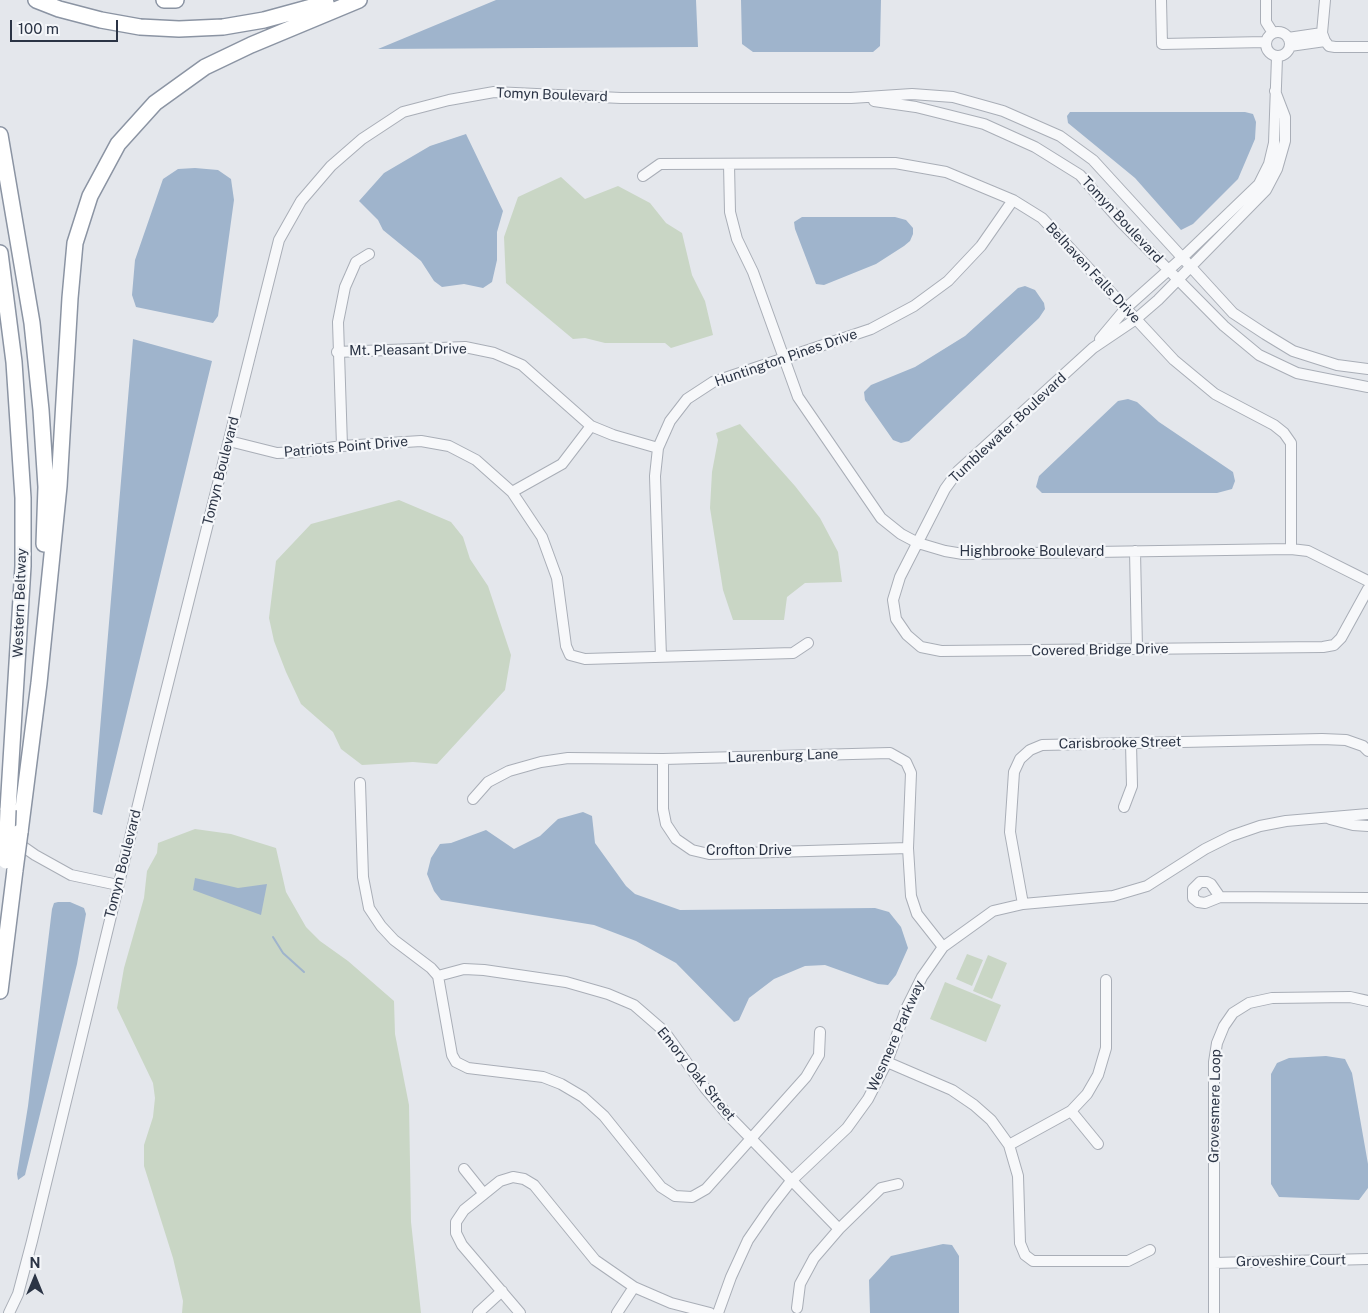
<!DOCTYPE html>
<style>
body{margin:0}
#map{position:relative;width:1368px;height:1313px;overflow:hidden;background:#e4e7ec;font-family:"Public Sans",sans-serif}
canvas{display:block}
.north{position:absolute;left:10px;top:1253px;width:50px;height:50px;-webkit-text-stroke:4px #f4f6f9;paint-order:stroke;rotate:0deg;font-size:14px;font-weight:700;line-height:20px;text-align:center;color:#2b3445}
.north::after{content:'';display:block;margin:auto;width:18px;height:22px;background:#2b3445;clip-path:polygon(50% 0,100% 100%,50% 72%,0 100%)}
.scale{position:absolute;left:10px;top:20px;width:108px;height:22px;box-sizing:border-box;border:2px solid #2b3445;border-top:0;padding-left:6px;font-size:15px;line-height:18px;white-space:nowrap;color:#2b3445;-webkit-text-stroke:4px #f4f6f9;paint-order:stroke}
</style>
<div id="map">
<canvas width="1368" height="1313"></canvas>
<div class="north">N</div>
<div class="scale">100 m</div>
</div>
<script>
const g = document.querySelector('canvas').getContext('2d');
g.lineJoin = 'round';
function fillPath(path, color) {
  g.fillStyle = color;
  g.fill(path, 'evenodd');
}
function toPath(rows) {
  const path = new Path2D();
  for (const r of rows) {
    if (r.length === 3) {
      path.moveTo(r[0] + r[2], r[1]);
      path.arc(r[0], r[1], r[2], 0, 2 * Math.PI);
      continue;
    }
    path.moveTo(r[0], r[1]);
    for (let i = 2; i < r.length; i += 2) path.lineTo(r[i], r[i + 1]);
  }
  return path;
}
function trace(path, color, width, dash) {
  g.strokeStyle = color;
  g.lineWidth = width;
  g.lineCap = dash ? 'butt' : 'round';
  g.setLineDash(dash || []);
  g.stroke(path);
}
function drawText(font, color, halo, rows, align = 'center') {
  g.font = font + ' "Public Sans",sans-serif';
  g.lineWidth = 4.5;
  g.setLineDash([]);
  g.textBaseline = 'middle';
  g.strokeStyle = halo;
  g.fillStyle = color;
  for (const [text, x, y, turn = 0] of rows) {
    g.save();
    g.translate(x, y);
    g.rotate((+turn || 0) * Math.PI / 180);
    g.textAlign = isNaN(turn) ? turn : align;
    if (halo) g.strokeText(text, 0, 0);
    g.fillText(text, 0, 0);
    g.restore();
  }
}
fillPath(toPath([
 [561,177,585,199,618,186,650,203,666,223,682,233,692,275,705,301,713,335,671,348,665,343,605,343,585,338,573,339,506,283,504,237,518,197],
 [740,424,795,486,820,518,838,552,842,582,805,583,787,597,784,620,733,620,723,590,710,508,712,472,718,440,716,433],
 [399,500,451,522,463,537,470,559,488,586,511,655,505,690,437,764,413,762,362,765,341,749,333,732,301,704,286,672,274,641,269,618,276,561,311,524],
 [195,829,231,834,276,848,286,892,306,927,320,941,348,961,394,1001,395,1034,409,1105,411,1222,421,1313,182,1313,183,1301,173,1258,144,1166,144,1145,153,1117,155,1098,153,1083,117,1008,124,968,144,898,147,871,157,853,158,843],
 [967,954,983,960,972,986,956,979],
 [988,955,1007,963,992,999,973,991],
 [945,982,1001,1005,986,1042,930,1019]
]), '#c9d6c5');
fillPath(toPath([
 [496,0,696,0,698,47,378,49],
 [741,0,881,0,880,46,873,52,753,52,742,44],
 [1070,112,1245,112,1253,114,1256,122,1255,139,1238,179,1193,224,1181,230,1135,178,1068,123,1067,116],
 [466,134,503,211,497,232,497,260,492,282,483,288,464,284,442,287,434,281,421,261,383,230,378,220,359,201,384,173,430,146],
 [195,168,218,170,231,179,234,200,218,316,213,323,136,307,132,295,135,260,163,179,178,169],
 [802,217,895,217,906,220,913,228,913,234,910,241,904,246,876,264,824,285,816,284,795,229,794,222],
 [1025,286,1035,290,1044,303,1045,309,1039,318,909,441,901,443,893,440,865,400,864,392,871,385,915,367,965,336,1018,288],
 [133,339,212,361,102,815,93,812],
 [1128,399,1137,402,1159,422,1233,472,1235,481,1232,489,1217,493,1042,493,1036,487,1039,476,1118,401],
 [583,812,592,816,595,843,626,886,635,894,680,910,875,908,889,912,901,927,908,948,896,975,888,985,878,984,825,965,805,966,774,979,749,998,739,1020,734,1022,676,963,636,941,594,925,441,900,434,891,427,874,431,858,440,844,451,843,486,830,514,849,540,836,558,819],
 [195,878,238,888,267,884,261,915,193,890],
 [58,902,70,902,84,908,86,914,77,964,25,1175,18,1180,17,1174,28,1106,52,909,54,903],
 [1326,1056,1345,1059,1352,1073,1368,1164,1368,1188,1359,1200,1279,1197,1271,1184,1271,1074,1277,1063,1289,1058],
 [943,1244,952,1245,959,1256,959,1313,870,1313,869,1280,891,1256]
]), '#9fb4cc');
trace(toPath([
 [273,937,283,953,304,972]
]), '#9fb4cc', 2);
const minor = toPath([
 [1161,0,1162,44,1266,42],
 [1266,0,1266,22,1273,33],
 [1325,0,1322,33,1325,41,1329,46,1335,47,1368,47],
 [1278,44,12],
 [1288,38,1322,33],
 [1290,46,1325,41],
 [1275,91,1285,117,1285,141,1277,169,1266,190,1158,300,1136,319,1093,348,958,471,945,489,900,577,893,600,896,619,907,635,921,647,941,651,1323,647,1334,645,1341,638,1368,589],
 [874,101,916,107,984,124,1035,147,1080,175,1121,222,1224,326,1259,355,1297,373,1368,387],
 [729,164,730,212,737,239,753,272,798,397,881,518,901,534,918,543,945,551,963,554,1291,549,1308,551,1368,581],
 [643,176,660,164,895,163,946,172,1013,200,1042,218,1174,360,1215,394,1274,425,1284,433,1291,443,1291,549],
 [1100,339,1126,308,1182,258,1259,184,1269,164,1274,143,1277,57],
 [337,352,465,347,494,353,522,365,591,426,613,435,658,448],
 [229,441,277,453,300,452,342,446,421,441,449,446,476,460,512,492,542,537,557,578,566,646,570,655,585,659,793,653,808,643],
 [342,446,338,322,345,287,356,262,369,254],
 [512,492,562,464,591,426],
 [1135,551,1137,649],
 [661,657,655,476,658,448,670,421,687,399,713,382,871,329,914,306,948,281,981,246,1013,200],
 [663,759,663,809,666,824,676,839,692,850,709,854,908,848],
 [360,783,363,877,369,908,381,926,394,940,431,968,438,976,452,1055,456,1062,468,1068,543,1077,561,1084,583,1097,604,1116,661,1187,675,1196,692,1197,706,1189,806,1077,819,1055,820,1032],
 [473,799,488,782,509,771,541,762,568,758,663,759,890,753,906,762,911,773,908,848,911,896,917,914,943,947],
 [1124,807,1132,786,1131,743],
 [1330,819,1353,825,1368,826],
 [15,841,35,855,71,875,118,885],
 [1220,897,1211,884,1207,882,1200,882,1193,889,1193,898,1198,902,1205,903,1220,897,1368,898],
 [1023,904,1010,832,1014,772,1020,759,1030,750,1042,745,1322,739,1346,740,1363,746,1368,751],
 [438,976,464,969,484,970,566,982,608,994,634,1005,664,1031,705,1088,727,1114,839,1229],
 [887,1062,952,1090,974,1105,991,1120,1009,1145,1018,1176,1020,1243,1025,1255,1033,1261,1128,1261,1150,1250],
 [1071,1111,1098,1144],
 [1009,1145,1071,1111,1087,1094,1098,1075,1106,1048,1106,980],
 [464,1169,484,1194],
 [1214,1263,1368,1259],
 [797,1308,800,1284,814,1258,839,1229,881,1188,898,1184],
 [9,1313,18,1294,32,1241,154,739,279,240,301,201,331,166,362,139,403,112,449,100,494,92,621,98,851,98,912,94,953,97,1003,111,1060,136,1093,160,1233,313,1265,334,1293,351,1337,365,1368,369],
 [478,1313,502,1291],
 [520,1313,462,1245,456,1233,456,1222,464,1210,500,1181,513,1177,524,1179,534,1185,595,1260,634,1287,671,1303,710,1313],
 [617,1313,634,1287],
 [718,1313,731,1277,748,1240,770,1208,791,1181,847,1128,868,1099,887,1062,907,1007,922,977,943,947,993,911,1023,904,1113,896,1147,886,1205,849,1231,836,1260,826,1286,821,1368,814],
 [1214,1313,1214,1062,1217,1043,1224,1026,1233,1013,1249,1003,1272,998,1350,997,1368,1001]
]);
const highway = toPath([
 [36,0,59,9,101,20,140,27,179,29,223,27,264,20,326,3],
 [164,0,176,0],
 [0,135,32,323,41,410,46,487,44,544],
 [0,253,14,362,23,498,23,566,8,810],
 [20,832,39,683,59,486,70,298,75,243,90,196,118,144,155,103,205,67,251,45,359,0],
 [0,991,15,870]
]);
trace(minor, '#a9aeb7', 12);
trace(highway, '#8b94a3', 18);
trace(minor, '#f7f8fa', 10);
trace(highway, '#fff', 15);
const highwayBridge = toPath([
 [6,861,8,810],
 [15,870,20,832]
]);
trace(highwayBridge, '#8b94a3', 18, []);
trace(highwayBridge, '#fff', 15);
drawText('14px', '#2b3445', '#f4f6f9', [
 ["Tomyn Boulevard",552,95,2],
 ["Tomyn Boulevard",1122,220,47],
 ["Belhaven Falls Drive",1093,273,47],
 ["Mt. Pleasant Drive",408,350,-1],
 ["Huntington Pines Drive",786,358,-19],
 ["Tumblewater Boulevard",1008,428,-43],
 ["Patriots Point Drive",346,447,-5],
 ["Tomyn Boulevard",221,471,-76],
 ["Highbrooke Boulevard",1032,552],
 ["Western Beltway",20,603,-88],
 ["Covered Bridge Drive",1100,650,-1],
 ["Carisbrooke Street",1120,743,-1],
 ["Laurenburg Lane",783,756,-2],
 ["Crofton Drive",749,851],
 ["Tomyn Boulevard",123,864,-76],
 ["Wesmere Parkway",896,1036,-66],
 ["Emory Oak Street",696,1074,51],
 ["Grovesmere Loop",1215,1106,-89],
 ["Groveshire Court",1291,1261,-1]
]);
</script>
